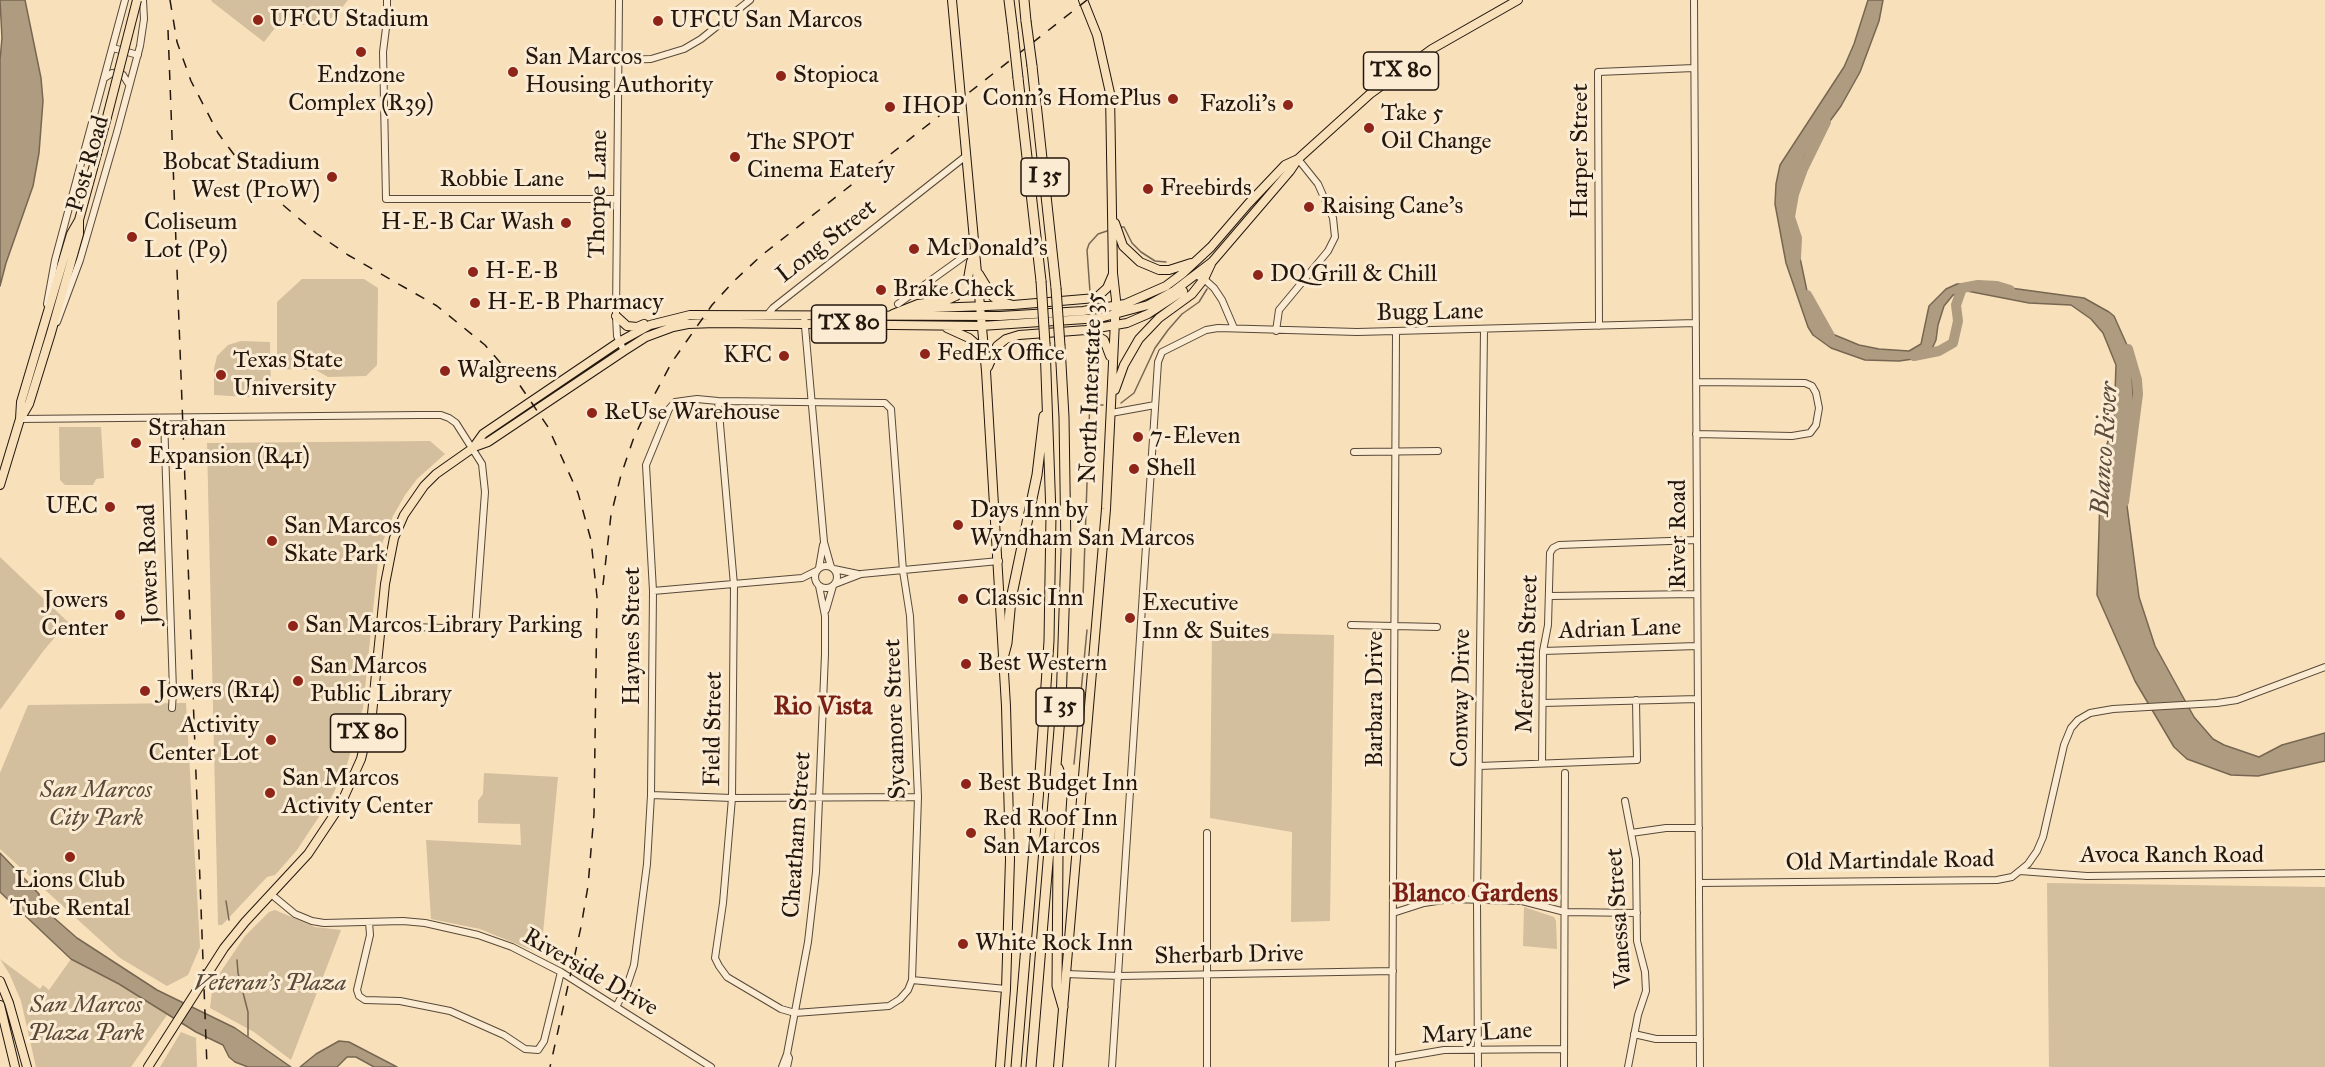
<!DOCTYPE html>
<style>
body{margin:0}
canvas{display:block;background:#f7e0ba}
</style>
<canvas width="2325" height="1067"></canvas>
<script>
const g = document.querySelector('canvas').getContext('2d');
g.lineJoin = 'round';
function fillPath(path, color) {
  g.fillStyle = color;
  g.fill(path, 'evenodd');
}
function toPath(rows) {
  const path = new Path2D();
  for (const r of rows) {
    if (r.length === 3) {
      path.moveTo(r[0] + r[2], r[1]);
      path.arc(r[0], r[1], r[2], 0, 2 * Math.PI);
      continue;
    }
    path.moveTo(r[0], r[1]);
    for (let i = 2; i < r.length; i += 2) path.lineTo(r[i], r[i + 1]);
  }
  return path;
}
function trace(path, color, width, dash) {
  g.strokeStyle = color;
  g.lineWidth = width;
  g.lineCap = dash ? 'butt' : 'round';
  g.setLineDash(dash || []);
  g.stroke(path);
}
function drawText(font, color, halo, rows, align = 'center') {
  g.font = font + ' "IM FELL Great Primer",serif';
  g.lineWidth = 6;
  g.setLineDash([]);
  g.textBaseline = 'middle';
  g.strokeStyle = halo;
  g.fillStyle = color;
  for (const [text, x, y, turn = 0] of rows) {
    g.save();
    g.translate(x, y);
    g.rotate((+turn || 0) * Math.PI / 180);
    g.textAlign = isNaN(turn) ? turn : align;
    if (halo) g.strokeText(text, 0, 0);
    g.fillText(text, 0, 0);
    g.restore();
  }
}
fillPath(toPath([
 [212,0,348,0,336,15,321,24,302,25,286,14,264,42,211,1],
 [302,279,364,279,378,288,377,365,366,376,328,377,316,370,277,369,277,302],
 [241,341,270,342,271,391,264,398,214,395,214,369,217,356,228,345],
 [59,427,101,427,104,478,96,479,93,485,65,485,60,480],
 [430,441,445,454,417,479,405,495,393,516,383,541,378,562,363,708,346,768,330,800,297,850,275,875,267,877,222,925,218,925,207,443],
 [0,557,68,622,44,650,0,710],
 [1212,632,1334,635,1330,921,1291,922,1292,832,1210,818],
 [186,703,200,947,188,975,167,986,120,958,0,849,0,773,28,705],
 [484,773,558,777,541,954,480,929,431,919,426,840,521,845,520,824,478,823,478,801,483,794],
 [2047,883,2325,887,2325,1067,2049,1067],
 [1524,907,1554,917,1556,921,1557,949,1523,946],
 [275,910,315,927,341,930,291,1060,254,1032,210,1008,213,983,245,936,269,912],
 [0,959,40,989,43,985,49,990,71,959,119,984,167,1015,131,1067,36,1067,21,1001,10,975],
 [181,1032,196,1038,197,1067,160,1067]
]), '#d3be9d');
const water = toPath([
 [0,0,25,0,41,78,43,101,39,153,33,186,6,263,0,286,0,60,2,38,0,0],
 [1868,0,1883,0,1879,21,1860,72,1841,106,1805,155,1791,191,1792,220,1807,291,1819,321,1830,333,1859,345,1879,349,1909,351,1921,344,1929,306,1946,289,1957,284,1981,284,2084,298,2109,312,2114,316,2131,354,2134,418,2124,483,2139,597,2155,646,2194,717,2213,739,2224,745,2259,757,2282,745,2325,733,2325,761,2258,776,2231,775,2187,759,2174,747,2135,681,2097,595,2101,465,2114,420,2116,365,2103,333,2091,319,2071,305,2029,303,1967,291,1953,295,1944,306,1938,325,1936,340,1931,351,1920,358,1899,361,1865,360,1831,348,1813,335,1808,327,1786,263,1775,204,1776,184,1780,165,1844,67,1854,44,1868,0],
 [0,853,39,894,41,905,45,910,77,938,157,990,235,1028,291,1067,248,1067,235,1062,229,1057,223,1045,196,1032,119,984,71,959,0,892,0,853],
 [339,1041,349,1042,397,1067,374,1067,356,1057,347,1057,337,1067,300,1067,316,1054,339,1041]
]);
fillPath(water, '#af9c80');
trace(water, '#776752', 1.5);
trace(toPath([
 [1121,227,1124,227,1132,243,1141,252,1155,261,1166,262],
 [1090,292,1087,250,1089,244,1098,234,1107,231],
 [1121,403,1134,393,1155,348,1168,330,1182,314,1199,302,1207,289],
 [1089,405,1103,405],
 [1083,598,1092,340],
 [1074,764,1087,630],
 [226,901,229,920],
 [237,960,238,973,248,1012,248,1036]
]), '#776752', 1.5);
trace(toPath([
 [1796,258,1797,238,1790,217,1794,194,1803,169,1826,122],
 [1807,295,1830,336],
 [1914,356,1939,351,1953,343,1958,321,1956,305,1962,288,1978,285,1997,286,2010,290],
 [2124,502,2138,394,2137,380,2128,349]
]), '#af9c80', 10);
const minor = toPath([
 [387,0,387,20,383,52,386,199,617,199],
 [619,0,616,316,617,336,624,351],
 [1694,0,1700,1067],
 [113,48,138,55],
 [618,60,651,59,684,49,701,39,750,0],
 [106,77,112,73,123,75,128,83],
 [1195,275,1204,279,1214,288,1222,300,1234,328],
 [47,304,55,260,125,0],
 [898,304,966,255,976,250],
 [768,314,773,308,966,156],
 [804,315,824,542,831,567],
 [57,322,80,260,117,132,140,46,144,19,143,0],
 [1599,326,1598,72,1694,68],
 [1276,331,1279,310,1328,251,1335,237,1333,218,1318,184,1298,159],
 [1696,382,1805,383,1812,386,1816,393,1819,408,1816,425,1810,433,1792,436,1696,434],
 [1111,413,1155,405],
 [164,418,173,691,172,708],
 [20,419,420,415,441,415,449,418,456,423,482,464,485,492,475,629,381,626],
 [1354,452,1438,451],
 [826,577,11],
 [819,568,823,545],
 [834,569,858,574],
 [835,584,861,574,999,561],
 [653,591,802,578,816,571],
 [1550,596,1697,594],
 [826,610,833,586],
 [1351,625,1437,627],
 [1543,651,1697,646],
 [1543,703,1698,699],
 [1542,763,1543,651,1548,625,1550,553,1553,548,1559,545,1697,540],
 [1479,766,1637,760,1636,700],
 [651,795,732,798,918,797],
 [1625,801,1636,859,1637,941,1645,972,1646,991,1638,1015,1628,1067],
 [1631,833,1666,828,1699,828],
 [2020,871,2087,876,2325,873],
 [1699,883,1997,880,2012,877,2028,864,2037,851,2043,837,2064,745,2071,728,2078,720,2090,713,2113,709,2217,703,2237,700,2325,667],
 [272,895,295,914,312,921,324,923,403,921,425,923,478,935,512,947,561,972,711,1067],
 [1393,913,1424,903,1450,899,1522,901,1565,912,1637,913],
 [369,922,370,935,357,990,359,996,365,1000,400,1001,450,1011,504,1035,525,1049,538,1050,544,1041,561,972],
 [1066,974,1119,976,1393,971],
 [912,980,1006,989],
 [616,1007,627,986,634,965,647,864,651,795,653,591,646,465,669,409,675,402,697,399,718,401,880,403,885,403,891,409,903,571,910,616,918,797,912,980,908,990,900,999,889,1006,795,1013,781,1009,727,977,719,966,715,958,723,903,732,798,734,585,718,401],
 [1634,1034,1656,1039,1700,1039],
 [1392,1059,1444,1050,1564,1049],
 [782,1067,787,1054],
 [787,1067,789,1058,787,1054,808,942,816,872,825,654,825,616,819,586],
 [1112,1067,1158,362,1162,352,1206,330,1218,328,1357,332,1696,323],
 [1207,1067,1207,833],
 [1392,1067,1396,332],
 [1478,1067,1477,901,1484,330],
 [1564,1067,1565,773]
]);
const major = toPath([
 [952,0,986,371,1006,706,1010,859,1006,989,1000,1067],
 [1115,223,1123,246,1140,262,1159,270,1169,270,1191,263],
 [979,274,993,297,999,301,1013,305,1096,298,1107,288,1113,274],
 [914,313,933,308,1013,305],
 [893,314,918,304,947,300,956,296,967,284,971,262,976,251],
 [616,316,627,326,637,327,644,324],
 [947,328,969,338,976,344,983,356],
 [1088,331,1104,340,1110,356],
 [988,367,997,346,1006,339,1019,335,1086,330,1127,323,1148,314,1183,291],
 [1115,390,1124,365,1139,339,1159,318,1192,294,1204,279,1211,264],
 [22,416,29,404,51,333,79,234,79,221],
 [474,447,488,442,624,351,646,337,673,327,688,324,716,323,981,326,1100,318,1148,305,1174,291,1212,262,1290,171,1298,159,1370,94,1432,49,1518,0],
 [0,485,20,419,21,402,71,234,79,220,106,121],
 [0,981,9,1003,27,1067],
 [0,1005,15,1067],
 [148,1067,224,948,245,922,308,854,340,806,361,759,372,714,385,584,394,538,404,515,424,486,436,474,473,448,483,434,619,342,650,325,690,315,1000,316,1083,311,1125,304,1166,286,1182,274,1211,247,1248,204,1285,165,1298,159],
 [1058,1067,1106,509,1116,300,1113,273,1110,93,1097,35,1083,0]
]);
const highway = toPath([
 [1009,0,1013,32],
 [1024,0,1026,21],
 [1032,66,1056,288],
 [1018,78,1041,281],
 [1003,658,1007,643,1011,599,1037,475,1044,416],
 [1058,768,1063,781,1058,855,1057,986,1063,1007],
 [1016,1067,1039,788,1049,641,1051,515,1045,344],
 [1031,1067,1061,705,1066,551,1064,417,1060,346]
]);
trace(minor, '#584939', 8);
trace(major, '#23170e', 10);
trace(highway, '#23170e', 11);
trace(minor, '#faebd2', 6);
trace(major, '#f7e0ba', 8);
trace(highway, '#f7e0ba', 9);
trace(toPath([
 [170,0,177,42,191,81,218,133,241,164,270,194,316,233,348,255,437,306,485,345,519,384,548,427,578,493,591,540,597,597,594,814,588,886,581,927,550,1067],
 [168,30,207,1067],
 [603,585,611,515,621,475,633,440,650,403,672,362,712,305,735,280,762,255,1087,0]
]), '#23170e', 1.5, [10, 10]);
const majorBridge = toPath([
 [106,121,137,0]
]);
const highwayBridge = toPath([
 [1026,21,1032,66],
 [1013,32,1018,78],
 [1041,281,1045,344],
 [1056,288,1060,346]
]);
trace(majorBridge, '#23170e', 10, []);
trace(highwayBridge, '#23170e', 11, []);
trace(majorBridge, '#f7e0ba', 8);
trace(highwayBridge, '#f7e0ba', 9);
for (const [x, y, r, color] of [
 [258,20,6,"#8f2418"],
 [658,21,6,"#8f2418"],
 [361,52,6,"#8f2418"],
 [513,72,6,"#8f2418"],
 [781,76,6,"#8f2418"],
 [1173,99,6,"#8f2418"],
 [1288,105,6,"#8f2418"],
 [890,107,6,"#8f2418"],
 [1369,128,6,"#8f2418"],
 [735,157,6,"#8f2418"],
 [332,177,6,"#8f2418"],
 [1148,189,6,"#8f2418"],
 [1309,207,6,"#8f2418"],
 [566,223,6,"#8f2418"],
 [132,237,6,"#8f2418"],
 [914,249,6,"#8f2418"],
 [473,272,6,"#8f2418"],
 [1258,275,6,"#8f2418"],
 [881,290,6,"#8f2418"],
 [475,303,6,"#8f2418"],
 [925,354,6,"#8f2418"],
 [784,356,6,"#8f2418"],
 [445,371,6,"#8f2418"],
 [221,375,6,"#8f2418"],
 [592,413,6,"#8f2418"],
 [1138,437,6,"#8f2418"],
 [136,443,6,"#8f2418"],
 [1134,469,6,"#8f2418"],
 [110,507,6,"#8f2418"],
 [958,525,6,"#8f2418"],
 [272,541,6,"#8f2418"],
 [963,599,6,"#8f2418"],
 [120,615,6,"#8f2418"],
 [1130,618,6,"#8f2418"],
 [293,626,6,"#8f2418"],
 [966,664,6,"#8f2418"],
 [298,681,6,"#8f2418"],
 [145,691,6,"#8f2418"],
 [271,740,6,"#8f2418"],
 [966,784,6,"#8f2418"],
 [270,793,6,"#8f2418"],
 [971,833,6,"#8f2418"],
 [70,857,6,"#8f2418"],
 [963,944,6,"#8f2418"]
]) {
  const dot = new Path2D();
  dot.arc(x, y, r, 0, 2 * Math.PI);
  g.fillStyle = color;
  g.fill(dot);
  trace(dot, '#faebd2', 2);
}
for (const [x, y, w] of [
 [1401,71,75],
 [1045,177,48],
 [849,324,75],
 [1060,707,48],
 [368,733,75]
]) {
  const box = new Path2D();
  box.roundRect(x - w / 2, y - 19, w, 38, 4.5);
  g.fillStyle = '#faebd2';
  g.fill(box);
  trace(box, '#23170e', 1.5);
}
drawText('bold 22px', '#23170e', null, [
 ["TX 80",1401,71],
 ["I 35",1045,177],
 ["TX 80",849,324],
 ["I 35",1060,707],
 ["TX 80",368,733]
]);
drawText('24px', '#23170e', '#faebd2', [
 ["UFCU Stadium",270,20],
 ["UFCU San Marcos",670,21],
 ["San Marcos",525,58],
 ["Housing Authority",525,86],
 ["Endzone",361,76,"center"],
 ["Complex (R39)",361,104,"center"],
 ["Stopioca",793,76],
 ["Conn's HomePlus",1161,99,"right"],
 ["Fazoli's",1276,105,"right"],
 ["IHOP",902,107],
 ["Take 5",1381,114],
 ["Oil Change",1381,142],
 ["The SPOT",747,143],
 ["Cinema Eatery",747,171],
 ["Bobcat Stadium",320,163,"right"],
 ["West (P10W)",320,191,"right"],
 ["Freebirds",1160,189],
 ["Raising Cane's",1321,207],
 ["Coliseum",144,223],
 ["Lot (P9)",144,251],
 ["H-E-B Car Wash",554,223,"right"],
 ["McDonald's",926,249],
 ["H-E-B",485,272],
 ["DQ Grill & Chill",1270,275],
 ["Brake Check",893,290],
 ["H-E-B Pharmacy",487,303],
 ["FedEx Office",937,354],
 ["KFC",772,356,"right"],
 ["Texas State",233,361],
 ["University",233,389],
 ["Walgreens",457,371],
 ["ReUse Warehouse",604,413],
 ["Strahan",148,429],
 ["Expansion (R41)",148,457],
 ["7-Eleven",1150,437],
 ["Shell",1146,469],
 ["UEC",98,507,"right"],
 ["Days Inn by",970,511],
 ["Wyndham San Marcos",970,539],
 ["San Marcos",284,527],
 ["Skate Park",284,555],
 ["Classic Inn",975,599],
 ["Jowers",108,601,"right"],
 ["Center",108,629,"right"],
 ["Executive",1142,604],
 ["Inn & Suites",1142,632],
 ["San Marcos Library Parking",305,626],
 ["Best Western",978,664],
 ["San Marcos",310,667],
 ["Public Library",310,695],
 ["Jowers (R14)",157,691],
 ["Activity",259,726,"right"],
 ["Center Lot",259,754,"right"],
 ["San Marcos",282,779],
 ["Activity Center",282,807],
 ["Best Budget Inn",978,784],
 ["Red Roof Inn",983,819],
 ["San Marcos",983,847],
 ["Lions Club",70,881,"center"],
 ["Tube Rental",70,909,"center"],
 ["White Rock Inn",975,944]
], 'left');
drawText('24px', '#23170e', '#faebd2', [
 ["Harper Street",1581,151,-90],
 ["Post Road",89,164,-74],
 ["Robbie Lane",502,180],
 ["Thorpe Lane",599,194,-89],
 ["Long Street",827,242,-38],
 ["Bugg Lane",1430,313,-1],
 ["North Interstate 35",1092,388,-88],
 ["River Road",1679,534,-90],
 ["Jowers Road",150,564,-92],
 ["Adrian Lane",1620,630,-2],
 ["Haynes Street",633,636,-90],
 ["Meredith Street",1528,654,-88],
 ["Conway Drive",1462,698,-89],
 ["Barbara Drive",1376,699,-90],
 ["Sycamore Street",896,719,-92],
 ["Field Street",714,729,-89],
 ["Cheatham Street",798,835,-86],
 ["Avoca Ranch Road",2172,856],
 ["Old Martindale Road",1890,862,-1],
 ["Vanessa Street",1620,918,-94],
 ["Sherbarb Drive",1229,956,-1],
 ["Riverside Drive",590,973,30],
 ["Mary Lane",1477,1034,-3]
]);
drawText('italic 24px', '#584939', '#faebd2', [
 ["San Marcos",96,791],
 ["City Park",96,819],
 ["Veteran's Plaza",270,984],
 ["San Marcos",86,1006],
 ["Plaza Park",86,1034]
]);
drawText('italic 26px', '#5b4c3c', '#faebd2', [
 ["Blanco River",2106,449,-86]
]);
drawText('bold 26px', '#7a1f14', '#faebd2', [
 ["Rio Vista",823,708],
 ["Blanco Gardens",1475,895]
]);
</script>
